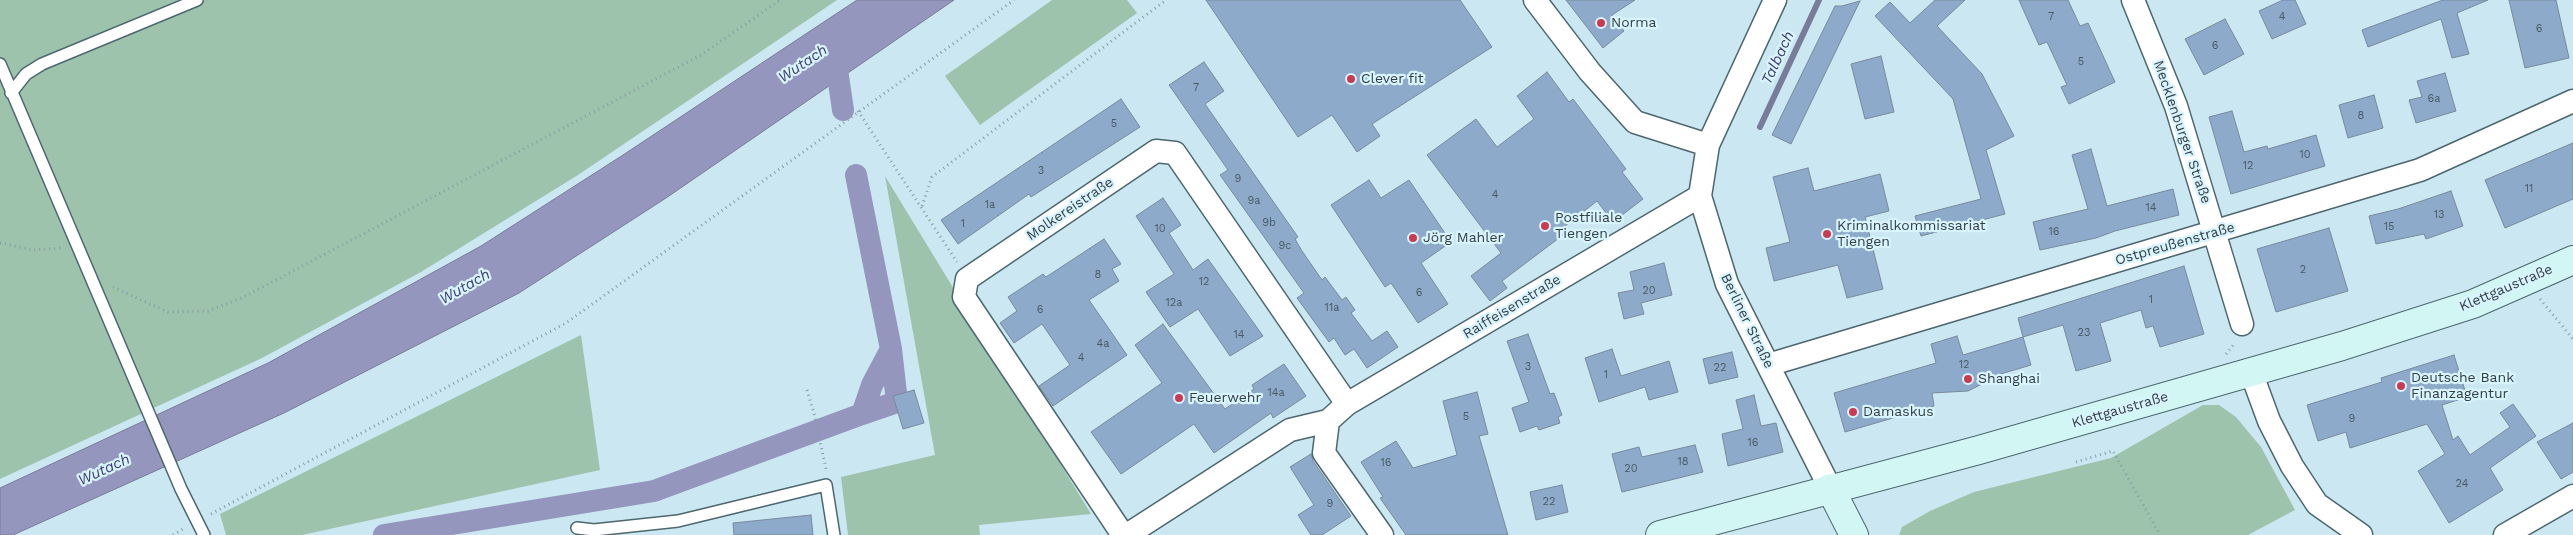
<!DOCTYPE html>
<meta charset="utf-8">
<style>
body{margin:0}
canvas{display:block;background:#cbe7f1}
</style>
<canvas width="2573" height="535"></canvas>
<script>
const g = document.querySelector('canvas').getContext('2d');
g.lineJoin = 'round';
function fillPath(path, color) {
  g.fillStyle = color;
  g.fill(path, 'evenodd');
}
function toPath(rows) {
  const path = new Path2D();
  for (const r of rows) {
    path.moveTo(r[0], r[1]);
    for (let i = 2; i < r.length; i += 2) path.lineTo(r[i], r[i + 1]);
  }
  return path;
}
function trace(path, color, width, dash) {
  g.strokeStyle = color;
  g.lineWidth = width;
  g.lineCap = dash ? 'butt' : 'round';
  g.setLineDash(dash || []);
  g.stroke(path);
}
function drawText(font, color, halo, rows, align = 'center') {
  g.font = font + ' "Work Sans",sans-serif';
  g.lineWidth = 4.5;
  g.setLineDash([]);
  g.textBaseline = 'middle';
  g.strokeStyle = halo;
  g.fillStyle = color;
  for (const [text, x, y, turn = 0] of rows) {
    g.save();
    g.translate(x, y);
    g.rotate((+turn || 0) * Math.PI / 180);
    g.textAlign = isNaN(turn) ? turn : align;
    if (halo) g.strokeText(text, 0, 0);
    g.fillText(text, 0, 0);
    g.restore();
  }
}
fillPath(toPath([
 [0,0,837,0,578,175,421,272,262,358,0,479],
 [1052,0,1127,0,1137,13,980,125,945,76],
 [885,176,1091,514,979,525,980,535,848,535,841,477,935,455],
 [581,335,600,470,302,535,226,535,220,514],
 [2203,405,2219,405,2236,417,2261,447,2295,510,2248,535,1899,535,1902,527,1930,511,1974,492,2111,458]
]), '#9ec3ad');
const water = toPath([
 [857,0,954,0,666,198,519,293,284,413,13,535,0,535,0,488,268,363,481,246,623,155,857,0]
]);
fillPath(water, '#9596bd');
trace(water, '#787c98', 1);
trace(toPath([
 [1760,127,1819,0]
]), '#787c98', 6);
trace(toPath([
 [834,49,843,110],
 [862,414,897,402,891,349],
 [384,535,654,491,862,414,872,385,891,349,856,175]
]), '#9596bd', 22);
const building = toPath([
 [1206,0,1460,0,1492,47,1372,124,1380,136,1357,152,1332,115,1298,137,1206,0],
 [1566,0,1635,0,1612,15,1624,31,1603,48,1566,0],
 [1935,0,1965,0,1937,26,1982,74,2014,136,1986,150,2005,214,1921,236,1915,216,1981,199,1953,99,1875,16,1890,2,1910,23,1935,0],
 [2019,0,2068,0,2080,26,2088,23,2115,82,2069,104,2061,87,2067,85,2047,42,2039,45,2019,0],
 [2283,0,2295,0,2306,24,2272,39,2259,11,2283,0],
 [2443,0,2488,0,2457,13,2469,54,2452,58,2441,19,2368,47,2362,30,2443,0],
 [2509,0,2556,0,2569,58,2525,68,2509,0],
 [1860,1,1791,144,1772,135,1835,6,1842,6,1860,1],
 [2225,19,2244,54,2204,75,2185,39,2225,19],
 [1881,56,1894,112,1865,119,1851,64,1881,56],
 [1204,62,1224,91,1205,104,1298,237,1295,239,1302,251,1322,280,1325,277,1342,300,1346,297,1355,310,1351,313,1372,341,1387,331,1398,347,1367,368,1354,349,1345,355,1334,338,1329,342,1297,298,1304,293,1220,175,1228,170,1169,85,1204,62],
 [1547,72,1569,102,1573,99,1626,169,1622,172,1643,199,1613,222,1597,201,1560,230,1563,235,1502,281,1507,288,1490,301,1471,276,1501,253,1427,155,1476,119,1497,147,1534,119,1517,96,1547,72],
 [2445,73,2456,111,2416,123,2409,100,2422,97,2417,81,2445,73],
 [2374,95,2383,128,2348,138,2339,105,2374,95],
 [1121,99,1140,127,1031,197,1029,194,958,244,941,220,1121,99],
 [2232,111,2244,152,2267,146,2268,149,2316,135,2325,166,2231,194,2209,117,2232,111],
 [2573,143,2573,199,2505,228,2485,180,2573,143],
 [2091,149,2107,206,2173,189,2179,215,2115,231,2096,238,2040,250,2033,222,2088,209,2072,155,2091,149],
 [1808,168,1814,191,1880,174,1889,211,1865,217,1883,289,1847,298,1838,265,1774,281,1766,248,1790,242,1773,177,1808,168],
 [1369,180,1381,198,1409,180,1451,242,1421,263,1448,304,1418,323,1391,283,1385,287,1331,205,1369,180],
 [2451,191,2463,226,2426,239,2424,234,2376,244,2369,216,2398,209,2451,191],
 [1163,198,1181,225,1169,233,1193,270,1208,259,1263,336,1230,356,1198,309,1170,327,1146,292,1174,274,1136,216,1163,198],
 [2329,228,2348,291,2276,312,2257,249,2329,228],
 [1104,239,1121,264,1112,269,1119,281,1089,300,1127,355,1053,406,1039,386,1070,365,1042,324,1014,343,1000,323,1017,311,1008,297,1043,274,1046,277,1104,239],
 [1664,263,1672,295,1641,303,1644,314,1624,319,1618,293,1634,290,1630,272,1664,263],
 [2184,266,2204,334,2160,347,2153,326,2146,328,2141,310,2100,323,2111,361,2076,371,2063,325,2023,337,2018,318,2184,266],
 [1163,324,1225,409,1254,389,1252,385,1284,364,1306,396,1273,418,1271,413,1214,453,1194,424,1121,474,1091,432,1162,383,1135,345,1163,324],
 [1528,334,1550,394,1554,393,1562,415,1558,417,1560,423,1539,430,1537,426,1520,432,1512,408,1529,402,1507,341,1528,334],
 [1957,336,1963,355,2023,337,2031,365,1994,376,1994,378,1968,391,1932,393,1934,406,1845,432,1834,393,1936,363,1931,344,1957,336],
 [1612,349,1621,376,1669,361,1678,392,1649,400,1645,387,1599,402,1585,358,1612,349],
 [1732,352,1738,377,1709,384,1703,359,1732,352],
 [2454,355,2467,397,2442,405,2453,440,2458,436,2470,455,2510,427,2500,413,2513,404,2536,436,2490,468,2503,490,2449,523,2418,471,2445,454,2427,424,2350,448,2346,432,2318,441,2307,405,2382,382,2381,378,2454,355],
 [914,390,924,423,903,429,893,396,914,390],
 [1477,392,1488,434,1479,436,1508,535,1406,535,1380,498,1383,497,1361,462,1396,441,1413,468,1457,455,1443,401,1477,392],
 [1754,395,1761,426,1776,423,1783,452,1728,466,1722,434,1743,429,1736,400,1754,395],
 [2573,423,2573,472,2561,479,2537,442,2573,423],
 [1695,445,1703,472,1622,492,1612,454,1639,447,1642,457,1695,445],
 [1311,454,1313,461,1351,516,1322,535,1311,535,1298,515,1314,505,1290,467,1311,454],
 [1562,485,1568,512,1536,520,1530,492,1562,485],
 [811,515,813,535,734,535,733,523,811,515]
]);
fillPath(building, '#8eaaca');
trace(building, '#79899b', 1);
const lane = toPath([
 [0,64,181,489,204,535],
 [11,93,26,74,42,64,197,0],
 [577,528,594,530,678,521,826,485,834,535]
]);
const street = toPath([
 [1535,0,1590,72,1635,122,1708,145],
 [1775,0,1708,145,1700,196,1727,284,1830,488],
 [2133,0,2176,106,2242,324],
 [1768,365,2420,170,2573,101],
 [2251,372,2269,421,2292,466,2317,504,2361,535],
 [1328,421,1324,453,1382,535],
 [1123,535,964,297,967,279,1156,151,1175,153,1347,404],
 [1127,535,1290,430,1328,421,1347,404,1700,196],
 [2505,535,2573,496]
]);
const secondary = toPath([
 [1830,488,1854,535],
 [1660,535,1979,450,2342,346,2473,304,2573,260]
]);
trace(lane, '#4d676f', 14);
trace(street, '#4d676f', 25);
trace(secondary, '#4d676f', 30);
trace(toPath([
 [858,111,957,262],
 [922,206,932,177,1166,0],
 [0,243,33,250,61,248],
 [113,287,168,312,208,311,242,298,701,55,780,0],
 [2540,299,2573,339],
 [2226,354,2235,343],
 [807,390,814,413,826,469],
 [2076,462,2113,451,2160,535],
 [211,514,566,323,1014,0],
 [173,535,183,529]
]), '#889ca3', 3, [1, 4]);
trace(lane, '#fff', 11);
trace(street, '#fff', 22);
trace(secondary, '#d1f6f4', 28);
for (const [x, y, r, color] of [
 [1601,23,5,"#cb3b50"],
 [1351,79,5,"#cb3b50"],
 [1545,226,5,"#cb3b50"],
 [1827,234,5,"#cb3b50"],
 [1413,238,5,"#cb3b50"],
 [1968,379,5,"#cb3b50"],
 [2401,386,5,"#cb3b50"],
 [1179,398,5,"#cb3b50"],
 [1853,412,5,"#cb3b50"]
]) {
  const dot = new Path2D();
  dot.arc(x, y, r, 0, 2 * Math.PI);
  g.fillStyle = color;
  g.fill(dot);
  trace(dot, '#d8f4fe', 2);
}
drawText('11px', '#4a5a65', null, [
 ["7",2051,17],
 ["4",2282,17],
 ["6",2539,29],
 ["6",2215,46],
 ["5",2081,62],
 ["7",1196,88],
 ["6a",2434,99],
 ["8",2361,116],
 ["5",1114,124],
 ["10",2305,155],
 ["12",2248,166],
 ["3",1041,171],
 ["9",1238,179],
 ["11",2529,189],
 ["4",1495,195],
 ["9a",1254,201],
 ["1a",990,205],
 ["14",2151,208],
 ["13",2439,215],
 ["9b",1269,223],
 ["1",963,224],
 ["15",2389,227],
 ["10",1160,229],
 ["16",2054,232],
 ["9c",1285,246],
 ["2",2303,270],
 ["8",1098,275],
 ["12",1204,282],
 ["20",1649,291],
 ["6",1419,293],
 ["1",2151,300],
 ["12a",1174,303],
 ["11a",1332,308],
 ["6",1040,310],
 ["23",2084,333],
 ["14",1239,335],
 ["4a",1103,344],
 ["4",1081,358],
 ["12",1964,365],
 ["3",1528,367],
 ["22",1720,368],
 ["1",1606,375],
 ["14a",1276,393],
 ["5",1466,417],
 ["9",2352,419],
 ["16",1753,443],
 ["18",1683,462],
 ["16",1386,463],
 ["20",1631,469],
 ["24",2462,484],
 ["22",1549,502],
 ["9",1330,504]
]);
drawText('14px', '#343f43', '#d8f4fe', [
 ["Norma",1611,23],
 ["Clever fit",1361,79],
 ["Postfiliale",1555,218],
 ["Tiengen",1555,234],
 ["Kriminalkommissariat",1837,226],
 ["Tiengen",1837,242],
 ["Jörg Mahler",1423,238],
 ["Deutsche Bank",2411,378],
 ["Finanzagentur",2411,394],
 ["Shanghai",1978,379],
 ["Feuerwehr",1189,398],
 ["Damaskus",1863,412]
], 'left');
drawText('14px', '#343f43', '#d8f4fe', [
 ["Mecklenburger Straße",2182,132,71],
 ["Molkereistraße",1070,209,-34],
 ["Ostpreußenstraße",2175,244,-16],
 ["Klettgaustraße",2506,288,-23],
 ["Raiffeisenstraße",1512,307,-31],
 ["Berliner Straße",1747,321,64],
 ["Klettgaustraße",2120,410,-16]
]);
drawText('italic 15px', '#3e3c6f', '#d8f4fe', [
 ["Talbach",1778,58,-65],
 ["Wutach",803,64,-34],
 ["Wutach",465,287,-30],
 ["Wutach",104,470,-25]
]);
</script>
